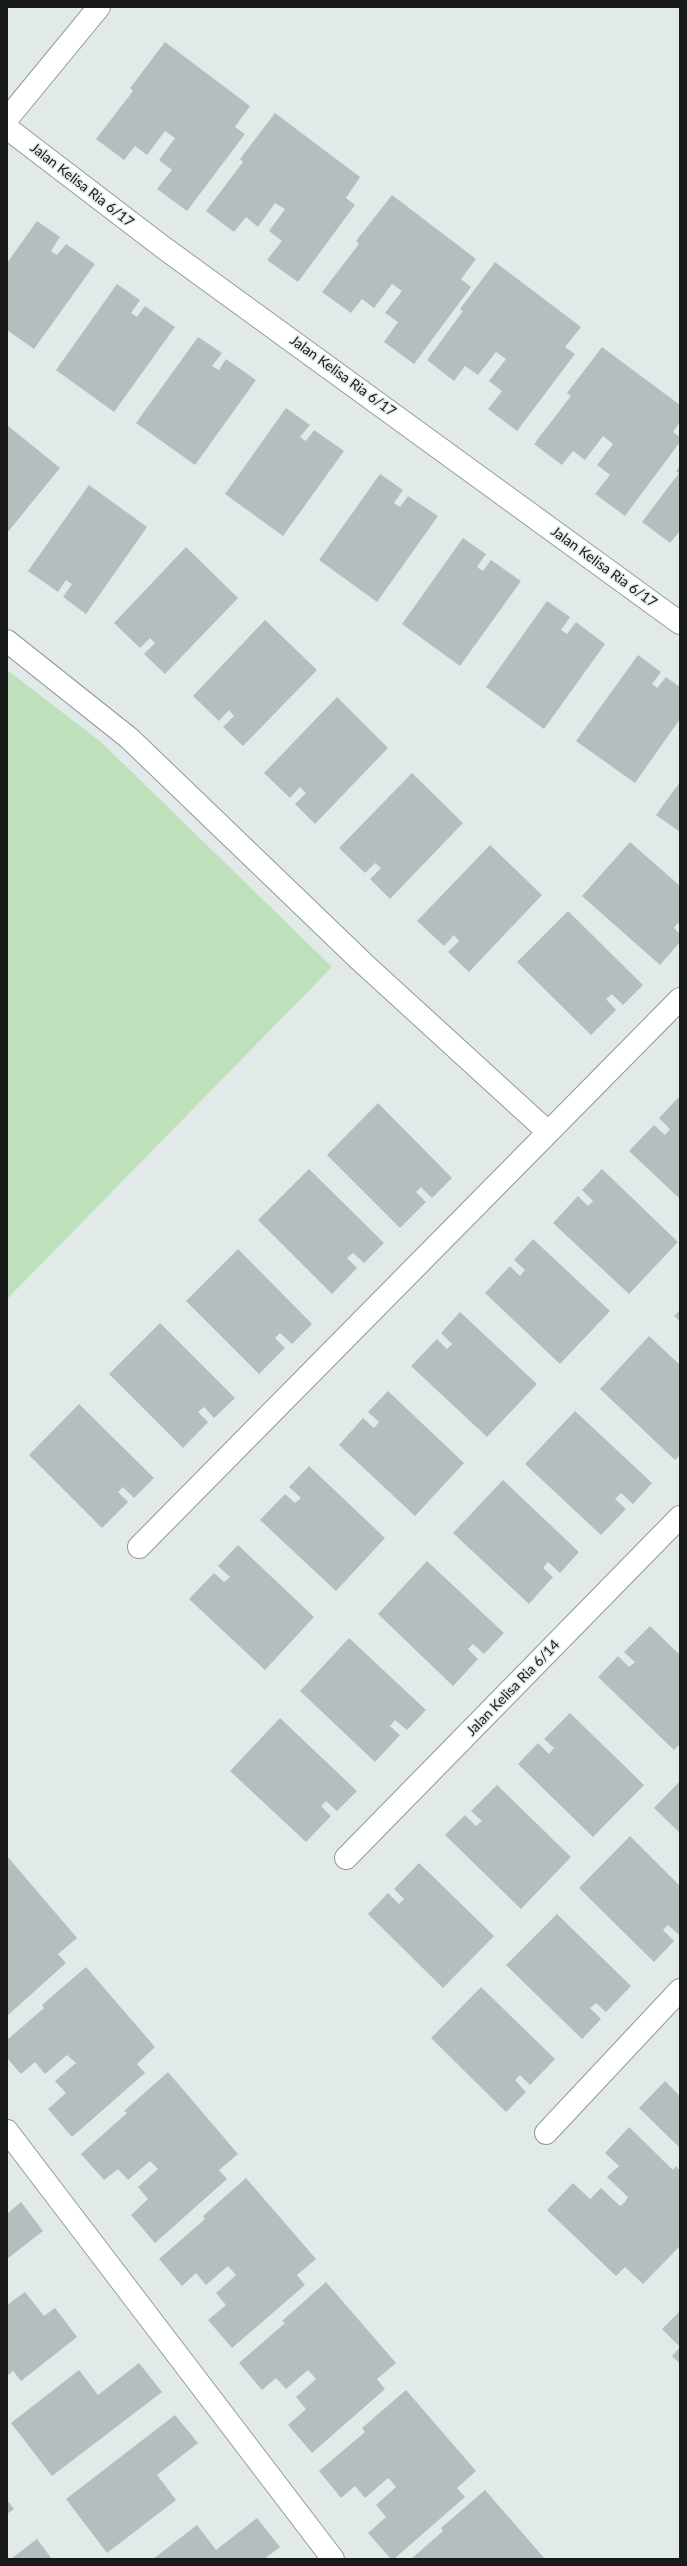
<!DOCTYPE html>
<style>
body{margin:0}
#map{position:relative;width:687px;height:2566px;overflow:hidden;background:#e1eae9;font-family:Lato,sans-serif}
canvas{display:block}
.frame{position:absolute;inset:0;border:8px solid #171a19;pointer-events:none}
</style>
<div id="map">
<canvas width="687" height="2566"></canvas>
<div class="frame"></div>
</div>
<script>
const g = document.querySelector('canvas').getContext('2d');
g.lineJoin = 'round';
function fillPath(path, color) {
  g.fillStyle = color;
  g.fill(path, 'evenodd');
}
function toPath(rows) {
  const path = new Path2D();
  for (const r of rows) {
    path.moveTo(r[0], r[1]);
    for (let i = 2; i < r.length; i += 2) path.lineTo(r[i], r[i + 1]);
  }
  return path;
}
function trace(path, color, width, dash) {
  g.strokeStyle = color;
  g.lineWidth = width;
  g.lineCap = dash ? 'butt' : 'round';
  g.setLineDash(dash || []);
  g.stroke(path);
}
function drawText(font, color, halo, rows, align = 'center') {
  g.font = font + ' Lato,sans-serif';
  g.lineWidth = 3;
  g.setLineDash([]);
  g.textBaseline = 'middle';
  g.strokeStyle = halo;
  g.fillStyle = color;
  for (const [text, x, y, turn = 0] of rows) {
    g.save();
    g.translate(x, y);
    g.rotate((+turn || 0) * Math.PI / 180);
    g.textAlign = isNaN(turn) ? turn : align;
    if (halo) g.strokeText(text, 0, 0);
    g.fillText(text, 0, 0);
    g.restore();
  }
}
fillPath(toPath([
 [7,670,101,742,332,967,7,1299]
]), '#bee0bb');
fillPath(toPath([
 [165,42,250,106,235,127,245,134,187,211,157,189,172,170,159,160,175,138,165,131,147,155,135,146,124,160,96,139,133,91,130,88],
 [275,113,360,177,346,198,355,205,298,282,267,260,282,241,269,231,285,209,275,203,258,227,246,217,234,232,206,211,243,162,240,159],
 [392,195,476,259,461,279,471,287,414,364,384,342,398,322,385,313,402,291,392,284,374,308,362,299,351,313,322,292,359,244,356,241],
 [37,221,60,237,51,251,57,255,66,244,95,264,34,349,7,330,7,263],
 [495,262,581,327,565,347,575,354,517,431,488,409,502,391,489,381,506,359,496,352,478,375,465,366,454,381,427,360,463,311,460,309],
 [117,284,140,300,131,313,137,317,145,306,175,327,114,412,56,370],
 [198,337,222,353,212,366,219,370,226,359,256,380,195,465,136,423],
 [602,347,680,405,680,422,673,432,680,437,680,442,625,516,595,494,610,475,597,465,613,444,603,436,585,460,573,451,562,465,534,444,571,396,567,393],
 [286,408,310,425,300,437,306,441,314,430,344,451,283,536,225,494],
 [7,425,60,468,7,533],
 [680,466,680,531,670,543,642,522,679,473,676,471],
 [380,474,403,490,394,503,400,507,408,496,438,516,377,602,319,560],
 [89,485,147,527,86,614,63,597,72,584,66,580,58,592,28,571],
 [463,538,486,554,477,567,483,571,491,560,521,581,460,666,402,624],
 [186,547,238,598,165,674,144,654,155,643,150,638,140,648,114,623],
 [547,601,570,617,561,630,567,634,576,622,605,644,544,729,486,687],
 [265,620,317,670,243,746,223,727,234,716,229,710,219,721,193,696],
 [638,655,661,672,652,684,657,688,666,677,680,687,680,719,635,783,576,741],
 [337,697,388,748,315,824,295,804,306,793,300,787,290,798,264,773],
 [412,773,463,823,390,899,370,879,381,868,375,863,365,873,339,848],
 [680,782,680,832,656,815],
 [630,842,680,886,680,924,678,923,674,928,680,934,680,942,660,965,582,896],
 [490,845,542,895,469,972,448,952,459,941,454,935,444,946,417,921],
 [568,911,643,985,623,1005,612,994,606,999,616,1010,591,1035,517,962],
 [678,1098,680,1099,680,1199,629,1151,654,1125,665,1135,670,1129,659,1118],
 [378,1103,452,1178,432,1198,421,1187,416,1192,426,1202,400,1228,327,1155],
 [309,1169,384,1243,364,1263,353,1253,347,1258,357,1268,332,1294,258,1220],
 [602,1169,678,1242,629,1294,553,1223,578,1196,588,1206,593,1201,582,1190],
 [533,1239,610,1311,560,1364,485,1293,510,1266,520,1276,525,1270,514,1260],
 [238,1249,312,1324,292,1344,280,1333,275,1338,285,1348,259,1374,186,1301],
 [680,1310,680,1321,674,1316],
 [460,1312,537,1384,487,1437,411,1366,437,1339,447,1349,452,1344,441,1333],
 [160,1323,235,1398,214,1418,204,1407,198,1412,208,1422,183,1448,109,1374],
 [649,1336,680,1365,680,1455,675,1460,600,1389],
 [388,1391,464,1463,415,1516,339,1445,363,1418,374,1428,379,1422,368,1412],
 [79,1404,154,1478,134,1498,123,1487,118,1492,128,1502,102,1528,29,1455],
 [575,1411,652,1483,633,1504,621,1493,615,1499,626,1509,601,1535,525,1464],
 [309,1466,385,1538,336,1591,260,1520,285,1494,295,1503,301,1498,289,1487],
 [503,1480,579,1552,560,1573,548,1562,543,1568,553,1577,529,1604,453,1533],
 [238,1545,314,1617,265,1670,189,1599,214,1573,224,1582,230,1577,218,1566],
 [427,1561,504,1633,484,1654,473,1644,468,1649,478,1659,453,1686,378,1614],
 [650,1626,680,1655,680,1744,674,1750,598,1677,618,1656,629,1667,635,1662,624,1652],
 [349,1638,426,1710,407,1730,395,1720,390,1726,400,1735,375,1762,300,1691],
 [570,1713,644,1785,593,1837,518,1764,538,1743,549,1754,554,1748,544,1739],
 [280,1718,357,1791,337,1811,326,1801,321,1806,331,1816,306,1842,230,1771],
 [680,1781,680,1833,654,1808],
 [497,1785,571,1857,521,1909,445,1835,465,1815,476,1826,482,1821,471,1811],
 [630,1836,680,1886,680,1933,678,1934,668,1925,663,1930,674,1941,654,1962,579,1888],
 [7,1856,77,1938,58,1954,66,1963,7,2016],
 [419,1863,494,1936,443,1988,368,1914,388,1893,399,1904,404,1899,394,1889],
 [557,1914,631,1986,606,2012,596,2003,590,2008,601,2019,582,2039,506,1965],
 [86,1967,155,2047,137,2064,145,2073,72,2137,48,2109,66,2093,55,2081,76,2063,67,2055,45,2074,35,2062,21,2074,7,2058,7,2040,44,2008,42,2005],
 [481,1987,555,2059,530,2085,520,2075,515,2080,526,2092,506,2112,431,2038],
 [168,2072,238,2154,219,2170,227,2179,155,2243,131,2215,148,2199,138,2187,158,2169,150,2161,128,2180,118,2169,104,2180,81,2154,127,2113,124,2111],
 [665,2081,680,2096,680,2148,639,2108],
 [629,2127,673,2170,676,2166,680,2171,680,2246,643,2284,625,2267,616,2276,547,2210,573,2183,590,2199,601,2188,620,2206,625,2202,628,2197,607,2177,619,2166,605,2153],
 [246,2178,316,2259,297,2275,305,2285,232,2348,208,2320,226,2305,216,2293,236,2275,228,2266,206,2285,196,2273,182,2286,159,2259,205,2219,203,2216],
 [21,2202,43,2231,7,2259,7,2214],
 [326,2282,396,2363,377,2379,385,2389,312,2453,288,2425,306,2409,296,2397,316,2379,308,2370,286,2389,276,2378,262,2390,239,2363,285,2323,282,2321],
 [25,2292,44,2316,55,2308,77,2337,21,2381,13,2371,7,2376,7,2305],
 [680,2311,680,2364,672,2356,680,2347,662,2329],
 [139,2363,162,2392,52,2476,11,2423,79,2370,98,2395],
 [406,2390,476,2471,457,2488,465,2497,394,2559,391,2559,368,2533,386,2517,376,2505,396,2487,392,2482,388,2478,365,2498,355,2486,341,2498,319,2471,365,2432,362,2428],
 [175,2415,198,2443,157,2475,176,2500,107,2553,66,2499],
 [485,2490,545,2559,411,2559,443,2531,441,2528],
 [7,2500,14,2509,7,2514],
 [257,2518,280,2547,264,2559,153,2559,197,2525,216,2550],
 [37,2539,52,2559,11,2559]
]), '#b6bdbf');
const street = toPath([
 [7,119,99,7],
 [7,128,164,248,680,623],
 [7,641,129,738,363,963,548,1132],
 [139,1547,680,999],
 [346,1858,680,1517],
 [7,2131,333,2559],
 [546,2133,680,1990]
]);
trace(street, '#929a99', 24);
trace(street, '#fff', 22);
drawText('14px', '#171a19', '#e1eae9', [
 ["Jalan Kelisa Ria 6/17",82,185,38],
 ["Jalan Kelisa Ria 6/17",343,376,36],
 ["Jalan Kelisa Ria 6/17",604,567,36],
 ["Jalan Kelisa Ria 6/14",513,1688,-46]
]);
</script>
